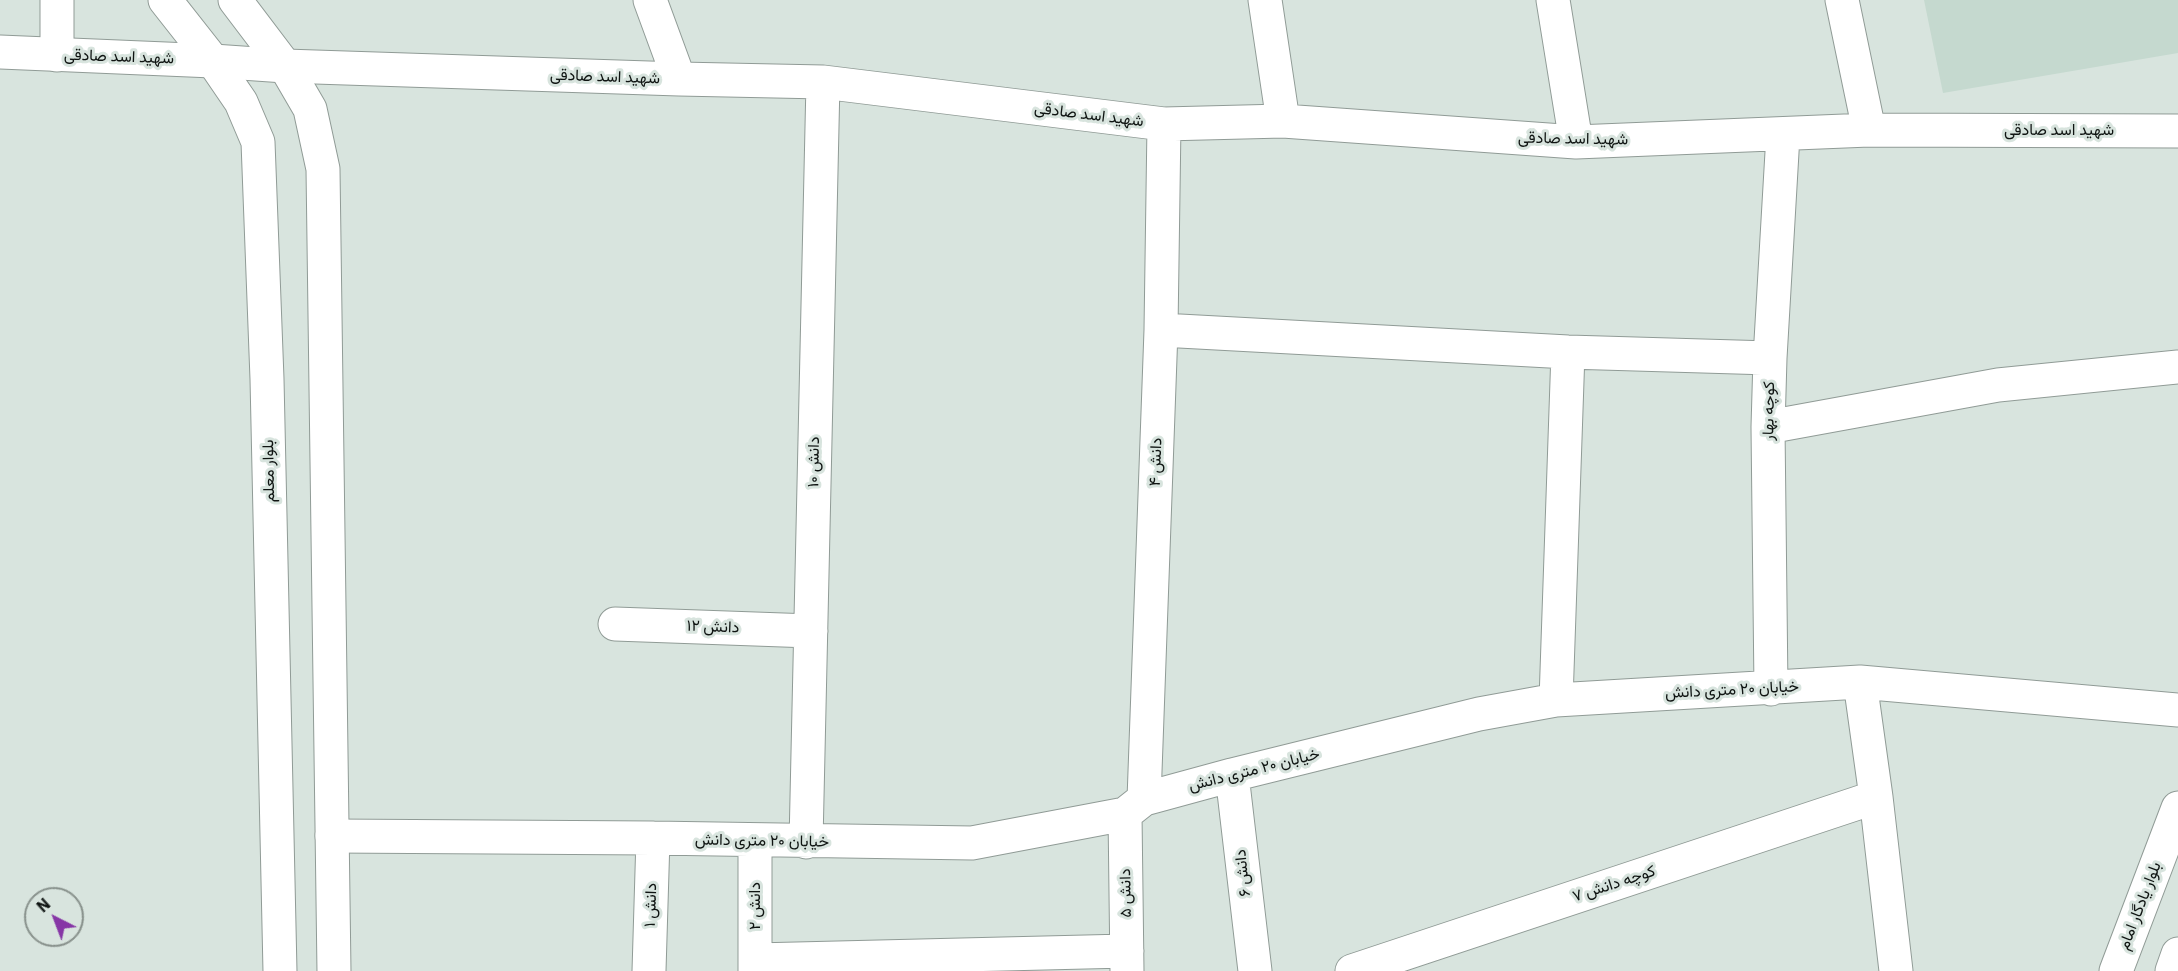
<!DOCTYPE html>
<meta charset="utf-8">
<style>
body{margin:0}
#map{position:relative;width:2178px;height:971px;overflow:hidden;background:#d8e4de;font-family:"IBM Plex Sans",sans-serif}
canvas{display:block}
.north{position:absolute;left:24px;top:887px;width:60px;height:60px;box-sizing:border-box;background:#d8e4de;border:2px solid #88918c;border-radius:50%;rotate:318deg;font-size:16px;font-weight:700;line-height:24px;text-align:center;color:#0f1412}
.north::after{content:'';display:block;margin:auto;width:21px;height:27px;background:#8636a6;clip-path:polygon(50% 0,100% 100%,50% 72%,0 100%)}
</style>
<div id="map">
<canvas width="2178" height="971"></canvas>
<div class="north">N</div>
</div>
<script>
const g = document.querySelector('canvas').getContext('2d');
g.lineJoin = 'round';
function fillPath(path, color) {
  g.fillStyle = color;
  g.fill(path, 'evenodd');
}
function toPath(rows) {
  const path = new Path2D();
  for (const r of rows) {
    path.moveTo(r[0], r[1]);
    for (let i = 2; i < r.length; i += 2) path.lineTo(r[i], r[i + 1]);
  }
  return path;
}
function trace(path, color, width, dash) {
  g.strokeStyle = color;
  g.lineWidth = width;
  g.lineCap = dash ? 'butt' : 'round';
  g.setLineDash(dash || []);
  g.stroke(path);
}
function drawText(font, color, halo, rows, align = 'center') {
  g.font = font + ' "IBM Plex Sans",Vazirmatn,sans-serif';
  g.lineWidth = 6;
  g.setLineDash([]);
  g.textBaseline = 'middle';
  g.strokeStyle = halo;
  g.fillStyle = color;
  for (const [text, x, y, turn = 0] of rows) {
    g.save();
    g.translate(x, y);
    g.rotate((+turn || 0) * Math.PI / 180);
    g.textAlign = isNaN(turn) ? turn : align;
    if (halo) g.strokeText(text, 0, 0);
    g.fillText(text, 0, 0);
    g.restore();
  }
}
fillPath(toPath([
 [1924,0,2178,0,2178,53,1943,93]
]), '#c5d9cf');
const minor = toPath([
 [650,0,679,79],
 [1265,0,1283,121],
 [1553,0,1576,142],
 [1842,0,1869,130],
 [0,52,213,61,285,66,679,79,823,82,1164,124,1283,121,1576,142,1869,130,2178,131],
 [1161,330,1568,352,1770,358],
 [1768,427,1998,385,2178,367],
 [615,624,811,631],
 [1860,682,1876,797,1896,971],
 [1771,689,1768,427,1770,358,1783,135],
 [1556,700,1568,352],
 [1232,775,1255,971],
 [1144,799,1161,330,1164,124],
 [1125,814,1127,971],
 [332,836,653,838,972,843,1125,814,1144,799,1232,775,1479,714,1556,700,1860,682,2178,710],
 [755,840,755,971],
 [806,842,823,82],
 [755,960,1127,951],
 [649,971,653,838],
 [1352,971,1876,797]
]);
const major = toPath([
 [57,0,57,55],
 [165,0,213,61,241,102,258,142,267,379,280,971],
 [235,0,285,66,310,109,323,169,334,971],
 [2116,971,2178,808],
 [2172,971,2178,954]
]);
trace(minor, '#909b96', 35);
trace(major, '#909b96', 35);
trace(minor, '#fff', 33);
trace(major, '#fff', 33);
drawText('16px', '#0f1412', '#d8e4de', [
 ["شهید اسد صادقی",119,57,2],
 ["شهید اسد صادقی",605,77,2],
 ["شهید اسد صادقی",1089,115,7],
 ["شهید اسد صادقی",2059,130],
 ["شهید اسد صادقی",1573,139,1],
 ["کوچه بهار",1769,411,-89],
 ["دانش ۱۰",814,462,-89],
 ["دانش ۴",1156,462,-88],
 ["بلوار معلم",269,471,-91],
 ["دانش ۱۲",713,627,2],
 ["خیابان ۲۰ متری دانش",1732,690,-3],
 ["خیابان ۲۰ متری دانش",1254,770,-14],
 ["خیابان ۲۰ متری دانش",762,841,1],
 ["دانش ۶",1243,873,-96],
 ["کوچه دانش ۷",1614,884,-18],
 ["دانش ۵",1126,893,-91],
 ["دانش ۱",651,905,-88],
 ["دانش ۲",755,906,-90],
 ["بلوار یادگار امام",2140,906,-69]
]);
</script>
